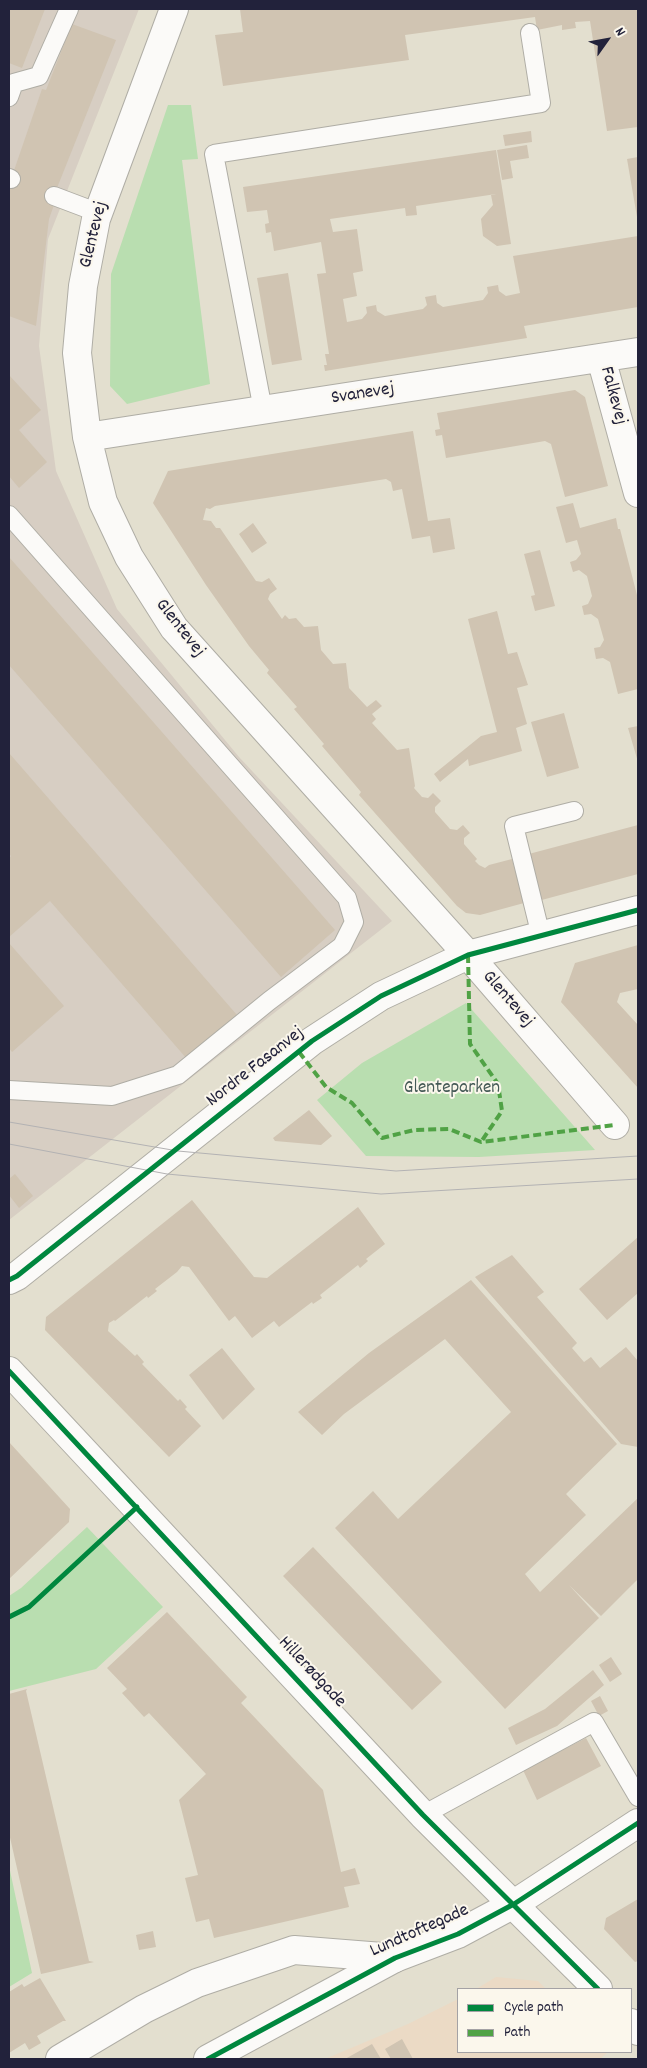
<!DOCTYPE html>
<meta charset="utf-8">
<style>
body{margin:0}
#map{position:relative;width:647px;height:2068px;overflow:hidden;background:#e3dfcf;font-family:Dekko,sans-serif}
canvas{display:block}
.frame{position:absolute;inset:0;border:10px solid #22223b;pointer-events:none}
.legend{position:absolute;left:457px;top:1988px;width:175px;height:65px;box-sizing:border-box;background:#fbf7ec;border:1px solid #a4a2a5;margin:0;padding:6px 9px;list-style:none;font-size:15px;color:#22223b}
.legend li{display:flex;align-items:center;gap:10px;height:25px}
.legend b{width:25px;border:1px solid #a4a2a5}
.north{position:absolute;left:582px;top:15px;width:50px;height:50px;-webkit-text-stroke:4px #fbf7ec;paint-order:stroke;rotate:58deg;font-size:14px;font-weight:700;line-height:20px;text-align:center;color:#22223b}
.north::after{content:'';display:block;margin:auto;width:18px;height:22px;background:#22223b;clip-path:polygon(50% 0,100% 100%,50% 72%,0 100%)}
</style>
<div id="map">
<canvas width="647" height="2068"></canvas>
<div class="frame"></div>
<ul class="legend">
<li><b style="height:6px;background:#00873e"></b>Cycle path</li>
<li><b style="height:6px;background:#50a245"></b>Path</li>
</ul>
<div class="north">N</div>
</div>
<script>
const g = document.querySelector('canvas').getContext('2d');
g.lineJoin = 'round';
function fillPath(path, color) {
  g.fillStyle = color;
  g.fill(path, 'evenodd');
}
function toPath(rows) {
  const path = new Path2D();
  for (const r of rows) {
    path.moveTo(r[0], r[1]);
    for (let i = 2; i < r.length; i += 2) path.lineTo(r[i], r[i + 1]);
  }
  return path;
}
function trace(path, color, width, dash) {
  g.strokeStyle = color;
  g.lineWidth = width;
  g.lineCap = dash ? 'butt' : 'round';
  g.setLineDash(dash || []);
  g.stroke(path);
}
function drawText(font, color, halo, rows, align = 'center') {
  g.font = font + ' Dekko,sans-serif';
  g.lineWidth = 4;
  g.setLineDash([]);
  g.textBaseline = 'middle';
  g.strokeStyle = halo;
  g.fillStyle = color;
  for (const [text, x, y, turn = 0] of rows) {
    g.save();
    g.translate(x, y);
    g.rotate((+turn || 0) * Math.PI / 180);
    g.textAlign = isNaN(turn) ? turn : align;
    if (halo) g.strokeText(text, 0, 0);
    g.fillText(text, 0, 0);
    g.restore();
  }
}
fillPath(toPath([
 [496,1977,538,1981,546,1989,476,1989],
 [458,1999,458,2052,608,2052,600,2059,325,2059,408,2024]
]), '#ebdac5');
fillPath(toPath([
 [9,9,139,9,48,239,39,346,56,471,117,609,239,757,392,921,9,1220]
]), '#d7cec3');
fillPath(toPath([
 [168,105,191,105,198,159,182,160,210,384,127,404,110,386,111,274],
 [466,1003,595,1150,479,1157,366,1156,317,1100,362,1063],
 [87,1527,163,1607,96,1669,9,1691,9,1596,21,1588],
 [9,1866,32,1973,9,1987]
]), '#b9deb0');
fillPath(toPath([
 [9,9,45,9,22,68,9,63],
 [240,9,638,9,638,127,607,131,590,21,575,22,576,28,562,30,562,25,537,30,535,17,405,35,409,60,223,86,215,35,243,32],
 [72,24,116,40,51,203,54,205,49,219,36,326,9,316,9,185,42,89,46,90],
 [531,131,532,142,505,146,503,135],
 [527,145,529,158,510,161,513,178,502,180,497,150],
 [496,150,511,244,497,246,483,236,481,219,493,205,491,195,496,194,416,206,417,215,406,216,405,208,330,219,333,232,357,229,363,271,353,273,357,296,343,299,347,322,362,319,367,313,366,307,376,305,377,311,385,316,423,309,427,305,425,297,436,295,437,303,443,307,483,300,488,293,487,287,498,285,499,291,506,296,520,293,513,256,638,236,638,307,524,326,527,338,325,371,324,365,327,365,325,354,329,354,317,274,326,273,321,242,274,251,271,232,266,233,265,224,269,223,267,210,247,212,243,187],
 [638,157,638,217,637,217,627,159],
 [288,273,302,360,272,365,257,278],
 [9,375,41,410,19,430,47,462,19,488,9,476],
 [575,390,585,397,608,486,565,497,551,444,545,441,446,458,442,435,436,436,435,430,440,429,437,413],
 [413,431,428,521,450,518,455,549,433,553,430,536,412,539,402,489,393,491,391,482,386,479,215,506,210,509,206,508,203,520,211,521,216,528,220,528,256,581,262,582,269,578,277,589,270,594,268,599,282,619,285,615,289,619,296,618,304,627,318,626,321,650,333,664,346,663,349,688,367,707,376,700,382,706,372,714,376,719,372,723,397,750,409,748,415,786,414,788,422,797,428,798,433,793,441,801,435,807,435,812,450,829,457,830,463,825,470,833,464,838,464,844,477,859,475,861,479,865,485,868,489,865,512,859,524,903,480,915,466,913,457,906,359,795,361,792,322,746,324,744,294,709,297,707,267,673,269,670,249,646,206,585,153,503,168,471],
 [573,503,580,528,616,518,618,529,620,529,638,599,638,689,618,694,610,662,603,658,596,659,594,648,600,647,604,640,598,619,591,614,584,615,582,606,588,604,592,596,587,576,579,570,573,572,570,562,576,560,581,554,577,540,566,543,556,507],
 [253,523,267,543,252,553,239,534],
 [540,550,555,606,535,611,531,596,535,595,524,554],
 [9,557,335,930,281,977,9,665],
 [497,611,508,654,517,652,528,685,517,688,527,724,516,728,522,751,469,766,468,759,440,782,434,774,481,736,497,732,468,619],
 [564,713,579,768,547,777,531,722],
 [638,726,638,762,628,728],
 [9,753,237,1015,187,1059,50,901,9,937,9,859,11,856,9,854],
 [638,825,638,874,538,901,525,855],
 [9,943,64,1006,12,1052,9,1048],
 [638,945,638,989,620,993,617,1002,638,1025,638,1088,561,1002,575,963],
 [309,1110,332,1136,321,1145,275,1141,273,1138],
 [15,1174,33,1196,19,1208,9,1195,9,1179],
 [192,1200,254,1277,267,1278,358,1207,385,1244,366,1259,368,1261,360,1268,358,1265,320,1295,322,1298,313,1304,312,1302,279,1327,274,1321,252,1338,235,1316,229,1321,189,1267,182,1266,177,1272,155,1289,157,1291,148,1298,147,1296,115,1321,114,1320,109,1323,108,1331,135,1356,137,1354,144,1362,142,1364,178,1401,180,1399,187,1407,185,1409,201,1426,169,1457,45,1330,46,1317],
 [638,1237,638,1293,607,1320,579,1289],
 [512,1255,544,1292,537,1297,577,1343,572,1348,584,1362,591,1357,600,1368,626,1347,638,1361,638,1447,621,1444,475,1277],
 [471,1280,617,1444,566,1494,586,1515,525,1574,540,1592,638,1498,638,1579,601,1616,569,1585,599,1618,505,1709,335,1528,373,1491,398,1519,511,1412,445,1339,344,1414,322,1435,298,1412,369,1353],
 [222,1348,255,1389,223,1420,189,1375],
 [9,1442,70,1509,69,1522,9,1579,9,1515,10,1514,9,1512],
 [313,1547,442,1682,412,1710,283,1576],
 [167,1612,247,1697,241,1703,323,1790,341,1872,355,1868,360,1884,344,1887,349,1907,214,1938,209,1919,196,1922,185,1878,198,1875,179,1800,206,1774,149,1713,144,1717,122,1693,127,1689,107,1668],
 [611,1657,622,1674,610,1682,599,1665],
 [593,1670,604,1685,557,1726,516,1745,508,1728,545,1709],
 [27,1689,26,1691,89,1961,94,1962,41,1974,9,1833,9,1694],
 [600,1696,608,1711,599,1716,591,1701],
 [586,1738,601,1766,537,1800,523,1770],
 [638,1899,638,1961,635,1962,604,1929,606,1918],
 [153,1931,156,1947,139,1950,136,1935],
 [40,1978,66,2021,63,2021,37,2036,41,2043,29,2050,25,2043,9,2053,9,1992,22,1984,24,1987],
 [402,2039,413,2059,391,2059,385,2049],
 [372,2044,381,2059,345,2059]
]), '#d0c4b2');
const lane = toPath([
 [9,97,14,83,39,76,69,9],
 [9,178,11,179],
 [54,196,99,213],
 [263,410,214,154,541,103,530,33],
 [9,515,347,898,354,922,342,946,269,1001,178,1075,112,1096,9,1090],
 [541,936,514,826,574,811],
 [423,1815,594,1722,638,1797]
]);
const street = toPath([
 [174,9,96,219,83,286,77,353,87,437,103,502,129,557,174,628,468,955,615,1125],
 [601,358,638,493],
 [87,437,638,352],
 [60,2059,144,2009,197,1983,294,1950,395,1958]
]);
const secondary = toPath([
 [9,1280,17,1276,312,1041,381,996,468,955,638,910],
 [9,1371,423,1815,598,1989],
 [631,2023,638,2031],
 [208,2059,395,1958,458,1934,514,1904,638,1823]
]);
trace(lane, '#afada5', 20);
trace(street, '#afada5', 30);
trace(secondary, '#afada5', 30);
trace(lane, '#fbfaf8', 18);
trace(street, '#fbfaf8', 28);
trace(secondary, '#fbfaf8', 28);
trace(toPath([
 [9,1122,178,1151,396,1171,638,1156],
 [9,1144,167,1174,381,1194,638,1179]
]), '#b3b2b3', 1);
trace(toPath([
 [468,955,470,1044,498,1084,502,1111,481,1142],
 [299,1052,326,1087,352,1103,382,1138,414,1130,449,1129,481,1142,615,1125]
]), '#50a245', 4, [8, 4]);
trace(toPath([
 [9,1280,17,1276,312,1041,381,996,468,955,638,910],
 [9,1371,423,1815,598,1989],
 [9,1617,29,1607,137,1507],
 [208,2059,395,1958,458,1934,514,1904,638,1823]
]), '#00873e', 5);
drawText('19px', '#22223b', '#fbf7ec', [
 ["Glentevej",95,235,-76],
 ["Svanevej",363,395,-9],
 ["Falkevej",612,396,75],
 ["Glentevej",179,629,52],
 ["Glentevej",507,1000,49],
 ["Nordre Fasanvej",256,1068,-38],
 ["Hillerødgade",311,1673,47],
 ["Lundtoftegade",420,1932,-24]
]);
drawText('19px', '#455a56', '#fbf7ec', [
 ["Glenteparken",452,1089]
]);
</script>
